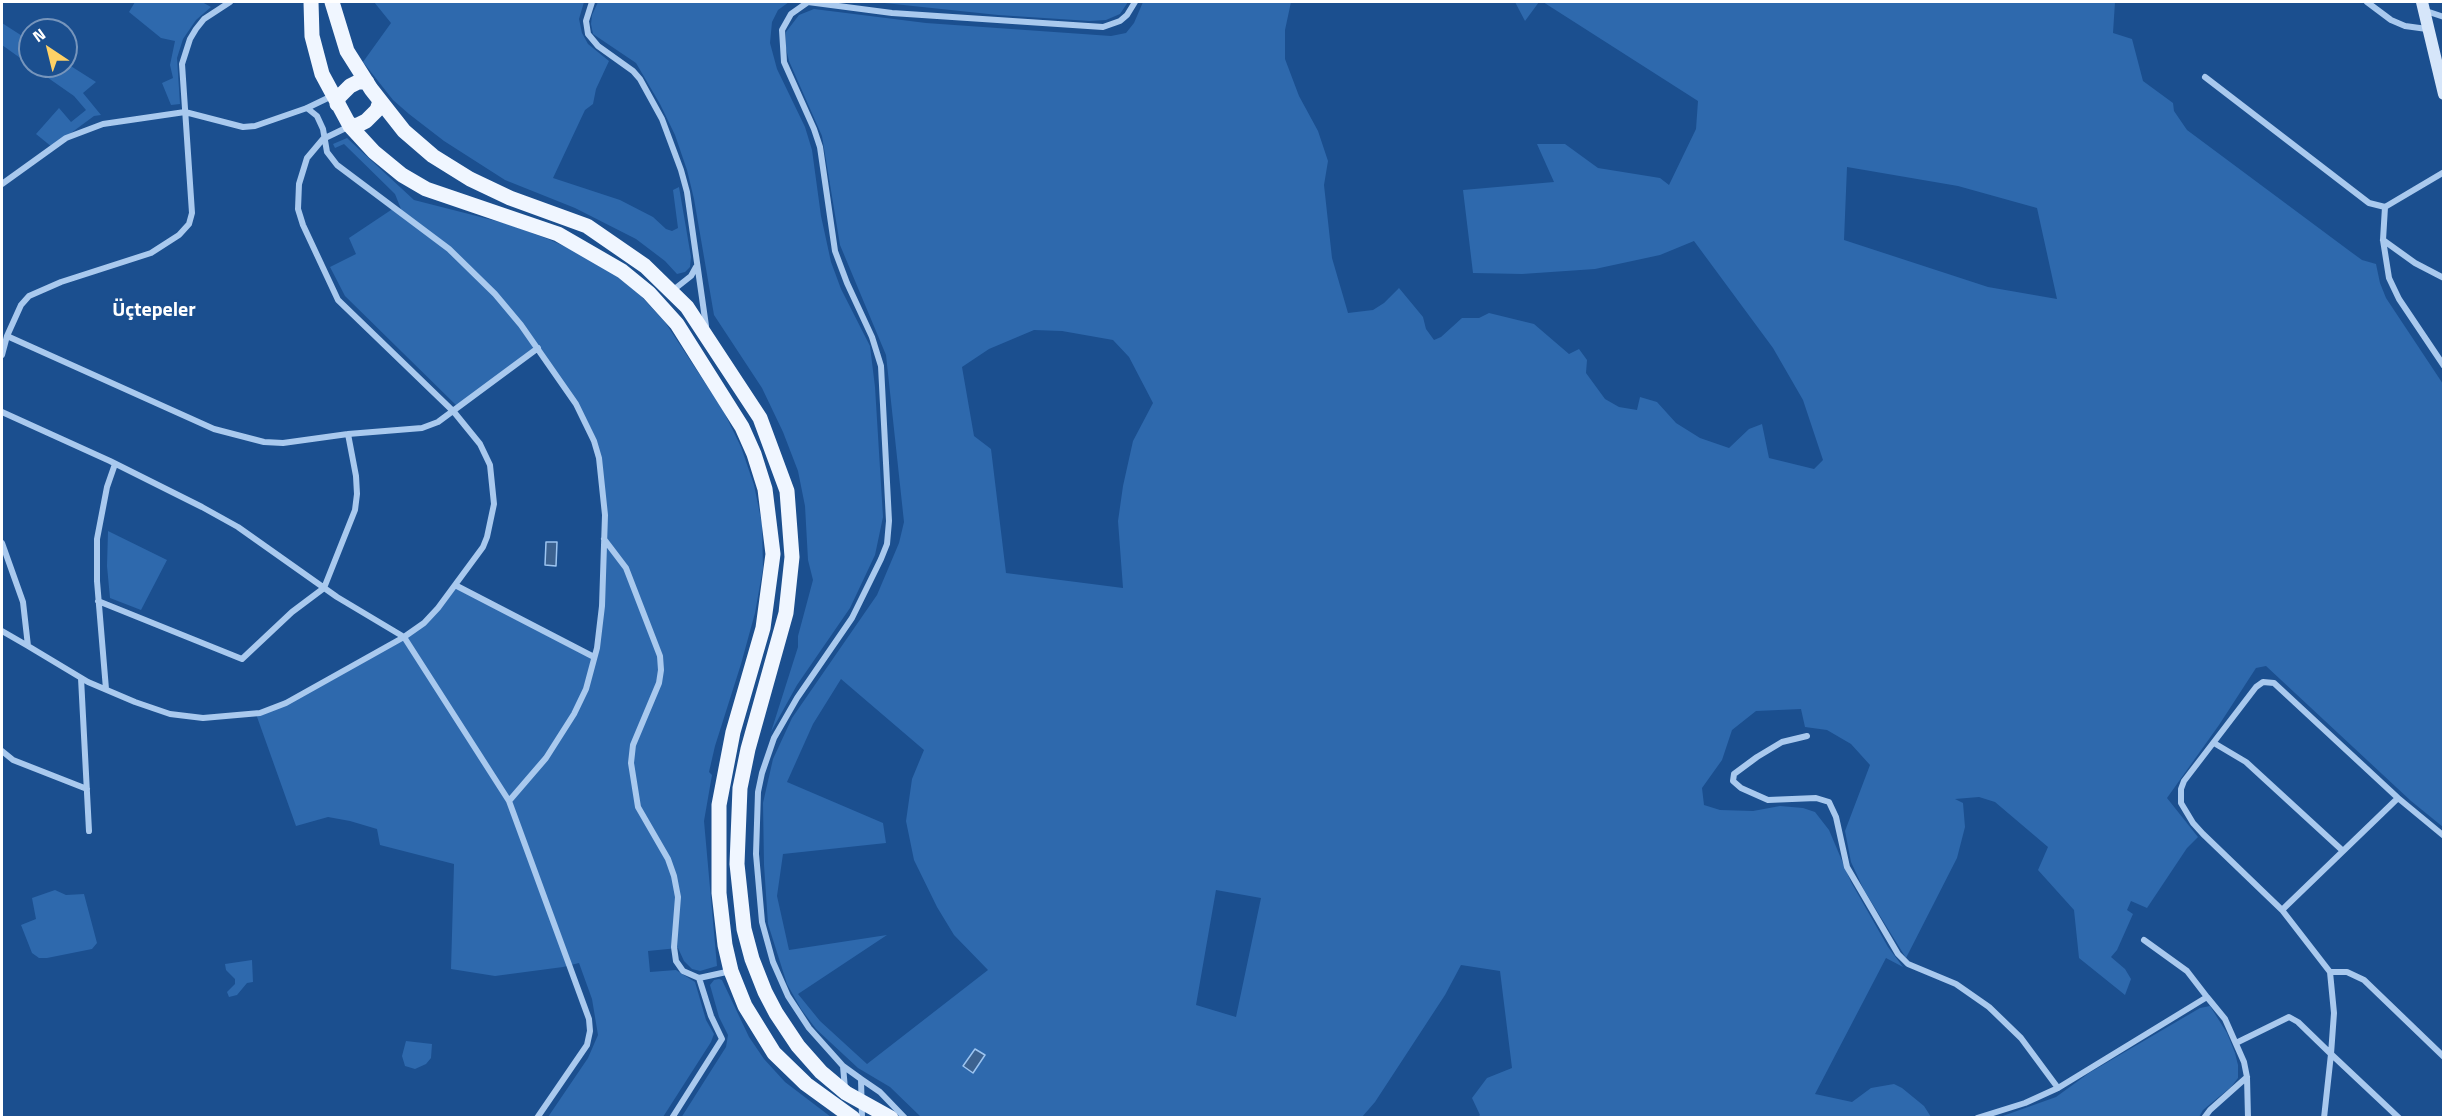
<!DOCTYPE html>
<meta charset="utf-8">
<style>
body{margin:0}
#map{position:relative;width:2445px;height:1119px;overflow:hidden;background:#1b4f8f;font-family:"Titillium Web",sans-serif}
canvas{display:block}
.frame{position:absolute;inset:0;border:3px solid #fff;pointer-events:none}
.north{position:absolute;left:18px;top:18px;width:60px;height:60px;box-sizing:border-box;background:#1b4f8f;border:2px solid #7695bc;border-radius:50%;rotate:325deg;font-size:16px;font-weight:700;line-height:24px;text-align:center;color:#fff}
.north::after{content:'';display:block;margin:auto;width:21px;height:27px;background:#ffd166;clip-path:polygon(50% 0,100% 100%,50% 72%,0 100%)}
</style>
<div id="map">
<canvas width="2445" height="1119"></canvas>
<div class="frame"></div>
<div class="north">N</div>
</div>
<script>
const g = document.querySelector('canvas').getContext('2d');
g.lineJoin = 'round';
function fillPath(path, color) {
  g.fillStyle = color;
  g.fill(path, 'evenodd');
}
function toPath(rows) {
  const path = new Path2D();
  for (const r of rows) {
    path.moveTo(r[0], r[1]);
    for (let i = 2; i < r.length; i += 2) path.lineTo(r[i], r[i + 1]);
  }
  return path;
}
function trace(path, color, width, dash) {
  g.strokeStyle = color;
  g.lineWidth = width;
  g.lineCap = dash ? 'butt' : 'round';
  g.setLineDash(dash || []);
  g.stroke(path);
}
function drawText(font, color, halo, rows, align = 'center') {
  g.font = font + ' "Titillium Web",sans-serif';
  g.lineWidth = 5;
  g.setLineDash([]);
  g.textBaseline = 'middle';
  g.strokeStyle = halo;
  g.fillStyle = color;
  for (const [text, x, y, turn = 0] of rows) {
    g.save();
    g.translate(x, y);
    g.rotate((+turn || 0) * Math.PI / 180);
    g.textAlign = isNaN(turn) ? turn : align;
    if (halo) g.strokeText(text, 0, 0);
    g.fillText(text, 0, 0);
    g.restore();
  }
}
fillPath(toPath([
 [135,2,202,2,211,7,196,20,183,39,177,58,180,104,171,105,162,83,173,78,170,65,175,41,161,38,129,12],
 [374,2,584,2,579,19,582,33,588,44,609,61,596,89,593,104,585,110,553,178,620,200,653,217,666,229,672,231,678,228,673,190,679,187,691,257,690,267,685,272,677,274,665,261,636,239,575,208,505,180,444,141,409,114,393,100,363,62,391,23],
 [598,2,789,2,778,10,772,22,770,43,777,69,805,127,812,150,821,216,831,262,841,289,870,346,875,387,883,517,875,555,850,608,797,685,771,732,798,647,798,636,813,580,808,560,805,506,798,471,783,432,762,388,714,315,694,199,687,170,675,135,660,104,636,63,593,34,591,24,592,15],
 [875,2,1128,2,1120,14,1106,20,1090,21,998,15],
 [1143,2,1291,2,1285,30,1285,59,1299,96,1318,131,1328,161,1324,185,1332,258,1348,313,1373,310,1384,303,1399,288,1423,317,1426,329,1434,340,1441,337,1462,318,1479,318,1489,313,1534,324,1569,354,1579,349,1587,360,1586,373,1605,399,1619,407,1637,410,1640,397,1657,402,1676,423,1700,438,1729,448,1749,429,1762,424,1769,458,1814,469,1823,460,1803,400,1773,348,1694,241,1660,255,1595,269,1522,274,1473,273,1463,190,1554,182,1537,144,1565,144,1598,168,1660,178,1669,185,1696,129,1698,101,1543,2,2115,2,2113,33,2132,39,2143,81,2173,103,2174,111,2187,130,2351,252,2362,260,2376,264,2380,283,2386,298,2443,384,2443,827,2411,801,2266,666,2256,668,2219,725,2167,798,2198,837,2187,848,2147,908,2131,901,2127,910,2133,914,2117,950,2111,957,2125,969,2131,979,2125,995,2079,958,2074,910,2038,870,2048,847,1995,802,1979,797,1955,799,1963,803,1965,827,1957,858,1906,958,1864,890,1851,862,1845,831,1870,765,1851,744,1827,730,1805,727,1801,709,1756,711,1732,730,1722,760,1702,788,1704,805,1720,810,1753,811,1780,806,1803,808,1815,812,1829,830,1851,882,1888,947,1903,967,1886,958,1815,1094,1852,1102,1871,1088,1894,1084,1902,1088,1924,1106,1931,1117,1478,1117,1480,1115,1472,1098,1487,1078,1512,1068,1500,971,1461,965,1445,995,1375,1102,1362,1117,921,1117,890,1087,858,1068,816,1029,801,1009,787,984,768,924,764,865,763,803,773,759,792,718,877,595,899,543,904,522,886,355,840,245,822,136,789,61,786,48,786,32,799,15,814,9,926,23,1111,36,1126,33,1134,23],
 [1847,167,1958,186,2037,208,2057,299,1988,287,1844,240],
 [1034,330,1062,331,1113,340,1129,357,1153,403,1133,441,1123,486,1118,521,1123,588,1006,573,991,449,974,436,962,367,989,349],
 [841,679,924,750,912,779,906,821,914,860,937,907,954,935,988,970,867,1064,820,1021,798,994,887,935,789,950,777,896,783,854,886,843,883,823,787,782,813,724],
 [1216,890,1261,898,1236,1017,1196,1005],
 [1515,2,1539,2,1525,21],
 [2,23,30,41,30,65,2,45],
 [66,63,96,82,83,93,101,115,94,116,52,147,36,134,59,108,71,122,86,110,74,96,31,66,66,66],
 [347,138,414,200,508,224,548,239,584,255,613,273,641,296,665,322,723,410,741,447,754,485,762,524,763,568,755,613,741,664,715,746,709,772,712,775,704,821,717,966,700,971,692,969,684,961,678,948,648,951,650,972,676,970,695,982,706,1020,714,1034,711,1042,663,1117,548,1117,588,1058,598,1035,592,999,579,963,563,967,495,976,451,969,454,864,380,845,377,829,350,821,328,817,296,826,256,714,286,703,424,623,455,585,594,657,602,606,604,487,587,423,538,348,459,408,345,296,330,267,356,254,349,238,394,208,403,214,395,194,344,144,335,148,333,144],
 [108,531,167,560,141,610,110,598,107,566],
 [55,890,66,895,84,894,97,943,92,949,47,958,39,958,32,953,21,925,36,919,32,898],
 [252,960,253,982,247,983,237,995,229,997,227,992,235,984,235,979,226,970,225,964],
 [719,979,722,980,749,1037,764,1059,785,1082,831,1117,681,1118,726,1047,728,1035,719,1017,710,985,714,980],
 [2210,1006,2227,1033,2235,1053,2238,1065,2238,1078,2231,1087,2203,1110,2199,1117,2000,1117,2056,1097,2089,1073,2200,1008],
 [406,1041,432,1044,431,1058,426,1064,415,1069,405,1066,402,1056]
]), '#2e69ad');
const water = toPath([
 [546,542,557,542,556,566,545,565,546,542],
 [975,1049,985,1055,973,1073,963,1066,975,1049]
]);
fillPath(water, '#3c6290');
trace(water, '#9cc4f0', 1.5);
trace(toPath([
 [592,2,586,21,588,34,598,46,633,71,640,79,662,119,681,170,687,192,706,326],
 [2367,2,2391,20,2405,26,2427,29],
 [2423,10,2444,17],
 [2205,77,2369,203,2385,207,2444,172],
 [307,108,317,116,323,129,327,152,337,165,449,249,495,294,521,325,576,404,594,441,599,458,605,515,602,606,597,648,586,689,574,714,546,758,509,801],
 [2,184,66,138,103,124,185,112,243,127,255,126,307,108,332,96],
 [2385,207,2383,240,2389,278,2399,299,2444,366],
 [2383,240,2415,263,2444,278],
 [672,291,691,276,696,267],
 [7,336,21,305,29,296,61,282,151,253,179,235,189,224,192,213,182,64,190,39,196,29,204,19,230,2],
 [2,355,7,336,214,429,264,442,283,443,348,434,422,428,438,422,538,348],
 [2,412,110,461,202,507,238,527,337,597,404,637,424,623,438,608,483,547,487,537,494,504,490,465,480,444,454,412,338,300,303,225,298,209,299,184,307,158,323,139,350,126],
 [604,539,626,568,660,656,661,670,659,683,633,745,631,763,638,807,668,859,674,876,678,897,674,947,676,961,683,971,699,978,731,971],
 [2,543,23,602,28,646,2,631],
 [455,585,594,657],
 [98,601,242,659,292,612,324,588,355,510,357,494,356,476,348,434],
 [28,646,88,682,135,702,170,714,203,718,260,713,286,703,404,637,509,801,589,1019,590,1031,587,1045,537,1118],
 [81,678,89,831],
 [106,689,97,581,97,539,107,487,115,464],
 [1807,736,1782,742,1757,757,1734,774,1733,781,1741,788,1768,800,1816,798,1829,802,1836,817,1847,867,1898,954,1908,964,1956,984,1989,1007,2021,1038,2058,1088],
 [2214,743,2246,762,2343,851],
 [2,751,13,760,87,789],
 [2282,910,2398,798],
 [2144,940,2187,971,2207,997],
 [2330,972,2282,910,2203,834,2193,823,2181,803,2181,789,2184,781,2256,687,2263,682,2274,683,2398,798,2444,836],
 [2236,1043,2289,1017,2298,1022,2331,1054,2334,1013,2330,972,2347,972,2364,980,2444,1057],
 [2331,1054,2399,1118],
 [843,1066,845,1089],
 [861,1079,880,1092,905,1118],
 [672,1118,722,1039,711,1016,699,978],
 [862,1118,861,1079,843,1066,809,1028,788,996,773,962,762,922,756,854,758,792,762,773,774,738,797,698,852,618,881,559,887,544,889,521,881,366,872,337,847,283,835,251,820,147,814,129,784,62,782,30,791,14,808,2,892,13,1103,27,1120,21,1127,15,1135,2],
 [1977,1118,2025,1103,2058,1088,2207,997,2225,1019,2244,1062,2247,1077,2248,1118],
 [2204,1118,2210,1110,2247,1077],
 [2324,1118,2331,1054]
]), '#a9c9ee', 6);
trace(toPath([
 [2422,2,2444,94]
]), '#d6e6fa', 12);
trace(toPath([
 [311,2,312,36,322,74,350,126,374,152,402,175,426,189,558,234,622,271,649,293,677,324,742,427,754,454,765,489,773,554,763,628,733,732,719,805,719,893,725,945,731,971,745,1006,774,1053,806,1084,853,1118],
 [332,2,347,51,371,89,404,131,433,156,470,179,510,198,587,226,645,266,687,307,760,418,787,491,792,557,786,613,748,749,740,788,737,864,744,929,752,959,765,992,776,1013,798,1046,821,1072,846,1093,891,1118],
 [337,104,339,97,350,86,358,82,367,82],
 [350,126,358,125,366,121,377,110,380,101]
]), '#f0f6ff', 15);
drawText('bold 20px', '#fff', '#1b4f8f', [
 ["Üçtepeler",154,311]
]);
</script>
